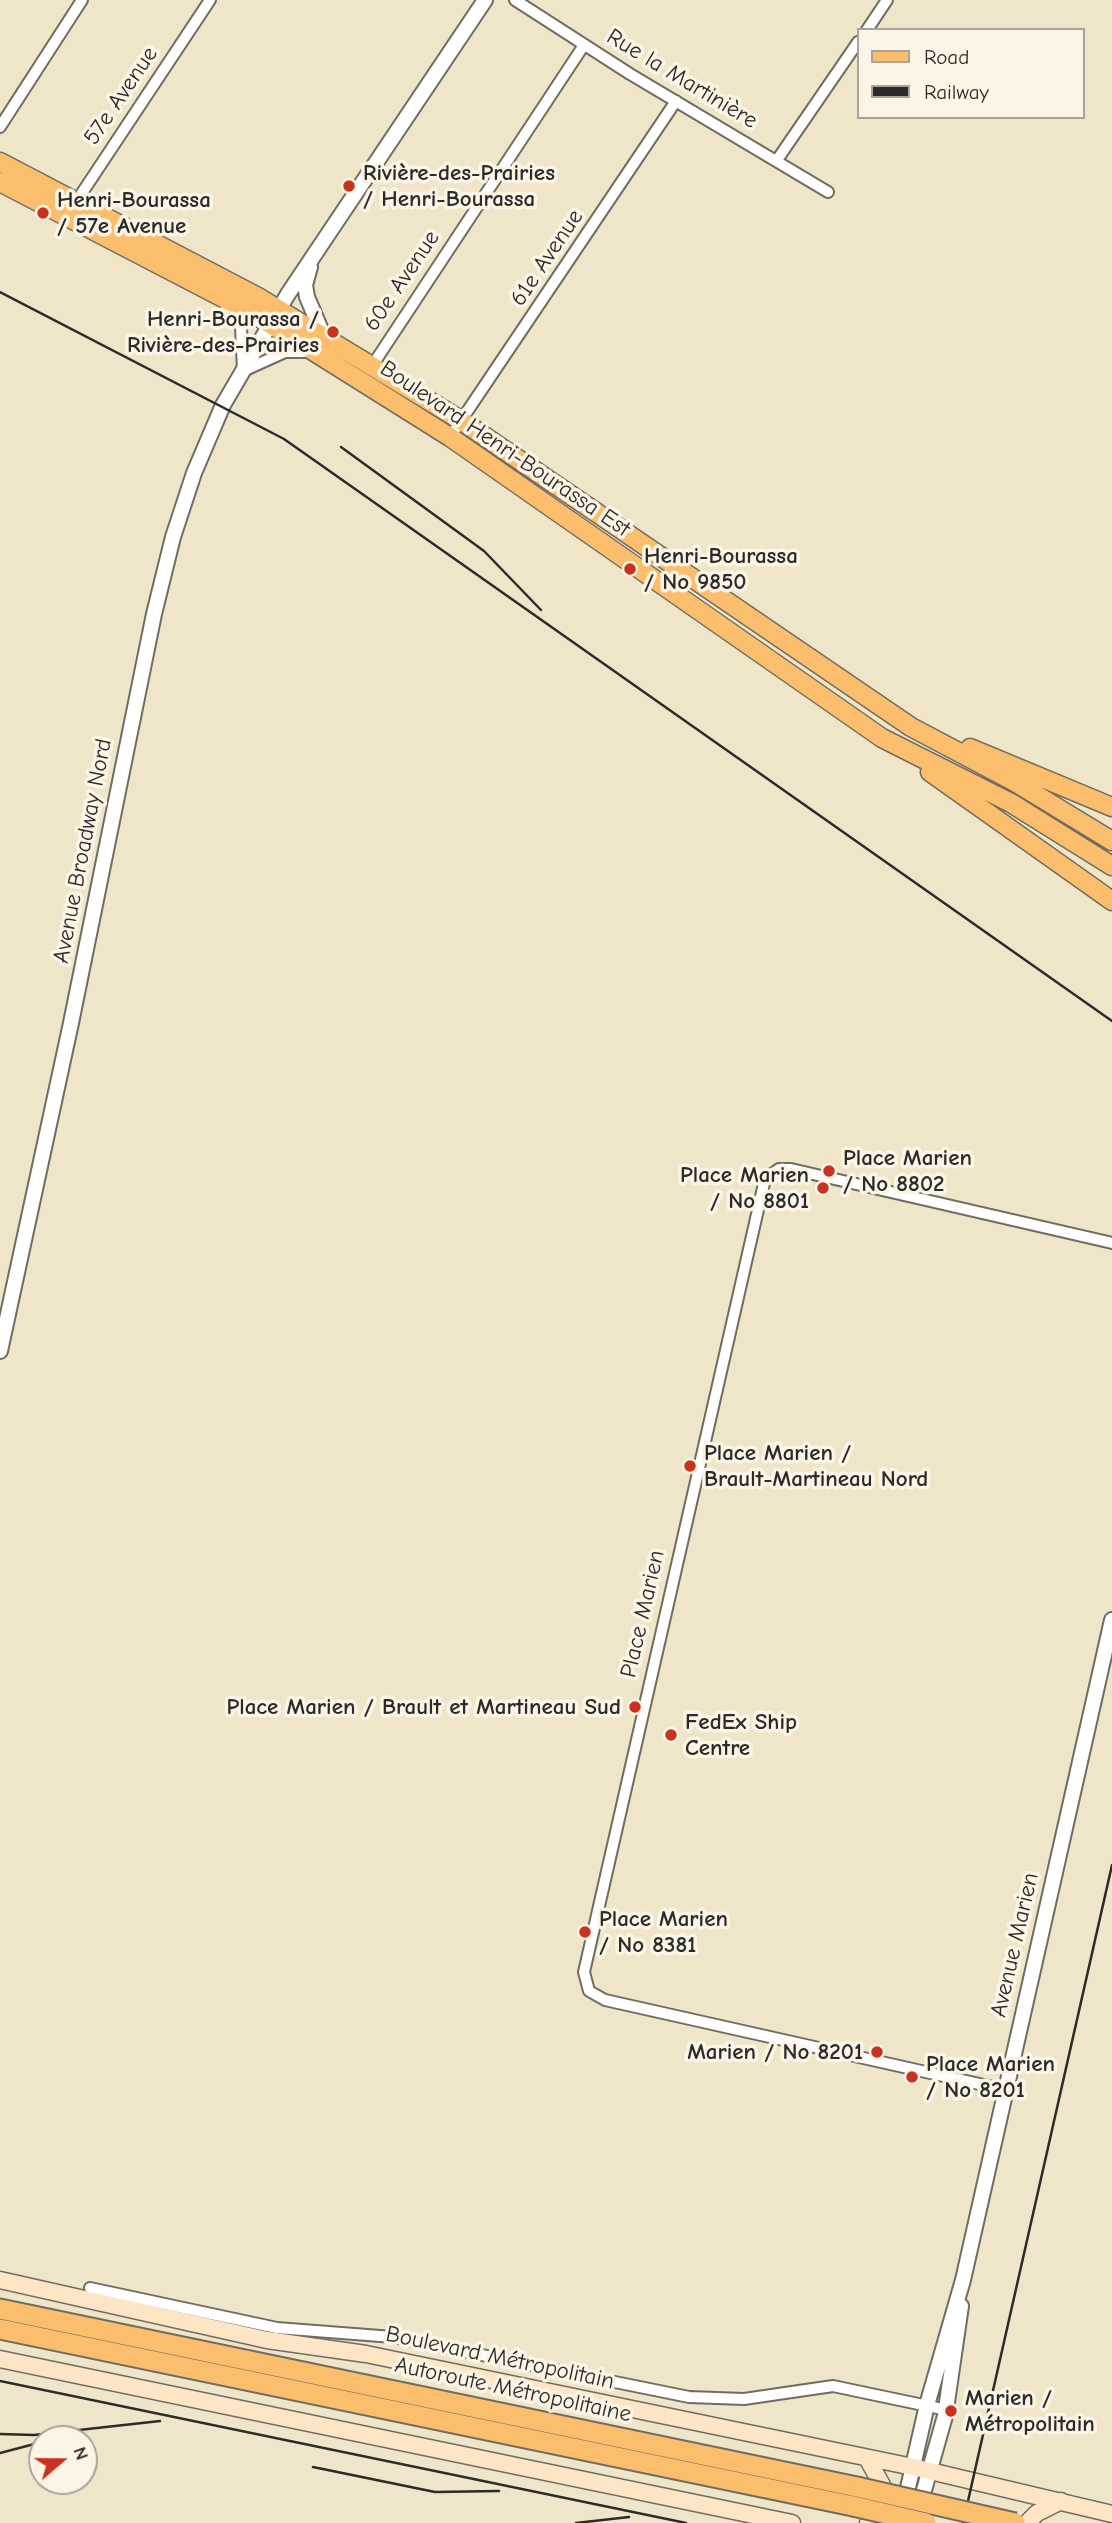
<!DOCTYPE html>
<meta charset="utf-8">
<style>
body{margin:0}
#map{position:relative;width:1112px;height:2523px;overflow:hidden;background:#efe6c9;font-family:"Comic Neue",sans-serif}
canvas{display:block}
.legend{position:absolute;left:857px;top:28px;width:228px;height:91px;box-sizing:border-box;background:#fcf5e5;border:2px solid #a8a49b;margin:0;padding:9px 12px;list-style:none;font-size:21px;color:#2b2b2b}
.legend li{display:flex;align-items:center;gap:14px;height:35px}
.legend b{width:35px;border:2px solid #a8a49b}
.north{position:absolute;left:28px;top:2425px;width:70px;height:70px;box-sizing:border-box;background:#fcf5e5;border:2px solid #a8a49b;border-radius:50%;rotate:70deg;font-size:19px;font-weight:700;line-height:28px;text-align:center;color:#2b2b2b}
.north::after{content:'';display:block;margin:auto;width:24px;height:32px;background:#c8321e;clip-path:polygon(50% 0,100% 100%,50% 72%,0 100%)}
</style>
<div id="map">
<canvas width="1112" height="2523"></canvas>
<ul class="legend">
<li><b style="height:9px;background:#fabe6d"></b>Road</li>
<li><b style="height:9px;background:#2b2b2b"></b>Railway</li>
</ul>
<div class="north">N</div>
</div>
<script>
const g = document.querySelector('canvas').getContext('2d');
g.lineJoin = 'round';
function toPath(rows) {
  const path = new Path2D();
  for (const r of rows) {
    path.moveTo(r[0], r[1]);
    for (let i = 2; i < r.length; i += 2) path.lineTo(r[i], r[i + 1]);
  }
  return path;
}
function trace(path, color, width, dash) {
  g.strokeStyle = color;
  g.lineWidth = width;
  g.lineCap = dash ? 'butt' : 'round';
  g.setLineDash(dash || []);
  g.stroke(path);
}
function drawText(font, color, halo, rows, align = 'center') {
  g.font = font + ' "Comic Neue",sans-serif';
  g.lineWidth = 7;
  g.setLineDash([]);
  g.textBaseline = 'middle';
  g.strokeStyle = halo;
  g.fillStyle = color;
  for (const [text, x, y, turn = 0] of rows) {
    g.save();
    g.translate(x, y);
    g.rotate((+turn || 0) * Math.PI / 180);
    g.textAlign = isNaN(turn) ? turn : align;
    if (halo) g.strokeText(text, 0, 0);
    g.fillText(text, 0, 0);
    g.restore();
  }
}
const minor = toPath([
 [515,0,630,74,828,192],
 [867,30,887,0],
 [0,127,82,0],
 [777,160,858,42],
 [74,205,210,0],
 [226,306,234,312,241,327,243,371,285,352,309,352],
 [372,366,584,45],
 [450,437,676,101],
 [1006,2090,605,2000,589,1991,584,1972,765,1179,779,1169,791,1169,1112,1243],
 [90,2288,277,2328,393,2337,689,2397,744,2399,833,2386,947,2410]
]);
const tertiary = toPath([
 [310,267,305,285,307,297,324,337],
 [0,1351,71,1023,154,614,173,537,194,473,223,405,288,294,485,0],
 [904,2505,927,2405,963,2280,1112,1620],
 [919,2508,945,2416,961,2306]
]);
const secondary = toPath([
 [0,2280,267,2340,366,2354,913,2467,1112,2514],
 [0,2359,792,2523],
 [867,2458,882,2485,884,2496,879,2513,868,2523],
 [1027,2523,1037,2513,1061,2501]
]);
const primary = toPath([
 [0,162,258,297,462,421,911,727,1015,782,1112,841],
 [0,182,254,314,450,437,882,738,1011,803,1112,866],
 [970,748,1112,807],
 [930,772,1112,901]
]);
const motorway = toPath([
 [0,2309,857,2487],
 [0,2329,853,2506]
]);
trace(minor, '#706c62', 14);
trace(tertiary, '#706c62', 18);
trace(secondary, '#706c62', 19);
trace(primary, '#706c62', 21);
trace(motorway, '#706c62', 23);
trace(minor, '#fff', 10);
trace(tertiary, '#fff', 14);
trace(secondary, '#fde5c5', 16);
trace(primary, '#fabe6d', 18);
trace(motorway, '#fabe6d', 19);
trace(toPath([
 [0,292,284,439,1112,1021],
 [341,447,484,551,541,610],
 [0,2381,686,2523],
 [0,2434,34,2435,160,2421],
 [0,2453,42,2442],
 [313,2467,435,2492,499,2491],
 [576,2523,629,2517],
 [963,2523,1112,1865]
]), '#2b2b2b', 2.5);
const motorwayBridge = toPath([
 [857,2487,1015,2523],
 [853,2506,926,2523]
]);
trace(motorwayBridge, '#706c62', 23, []);
trace(motorwayBridge, '#fabe6d', 19);
for (const [x, y, r, color] of [
 [349,186,7,"#c8321e"],
 [43,213,7,"#c8321e"],
 [333,332,7,"#c8321e"],
 [630,569,7,"#c8321e"],
 [829,1171,7,"#c8321e"],
 [823,1188,7,"#c8321e"],
 [690,1466,7,"#c8321e"],
 [635,1707,7,"#c8321e"],
 [671,1735,7,"#c8321e"],
 [585,1932,7,"#c8321e"],
 [877,2052,7,"#c8321e"],
 [912,2077,7,"#c8321e"],
 [951,2411,7,"#c8321e"]
]) {
  const dot = new Path2D();
  dot.arc(x, y, r, 0, 2 * Math.PI);
  g.fillStyle = color;
  g.fill(dot);
  trace(dot, '#fcf5e5', 2.5);
}
drawText('23px', '#2b2b2b', '#fcf5e5', [
 ["Rue la Martinière",682,79,31],
 ["57e Avenue",121,96,-56],
 ["61e Avenue",547,258,-56],
 ["60e Avenue",402,281,-56],
 ["Boulevard Henri-Bourassa Est",505,449,34],
 ["Avenue Broadway Nord",83,851,-79],
 ["Place Marien",643,1614,-77],
 ["Avenue Marien",1015,1945,-77],
 ["Boulevard Métropolitain",500,2358,12],
 ["Autoroute Métropolitaine",513,2390,12]
]);
drawText('bold 23px', '#2b2b2b', '#fcf5e5', [
 ["Rivière-des-Prairies",363,173],
 ["/ Henri-Bourassa",363,199],
 ["Henri-Bourassa",57,200],
 ["/ 57e Avenue",57,226],
 ["Henri-Bourassa /",319,319,"right"],
 ["Rivière-des-Prairies",319,345,"right"],
 ["Henri-Bourassa",644,556],
 ["/ No 9850",644,582],
 ["Place Marien",843,1158],
 ["/ No 8802",843,1184],
 ["Place Marien",809,1175,"right"],
 ["/ No 8801",809,1201,"right"],
 ["Place Marien /",704,1453],
 ["Brault-Martineau Nord",704,1479],
 ["Place Marien / Brault et Martineau Sud",621,1707,"right"],
 ["FedEx Ship",685,1722],
 ["Centre",685,1748],
 ["Place Marien",599,1919],
 ["/ No 8381",599,1945],
 ["Marien / No 8201",863,2052,"right"],
 ["Place Marien",926,2064],
 ["/ No 8201",926,2090],
 ["Marien /",965,2398],
 ["Métropolitain",965,2424]
], 'left');
</script>
